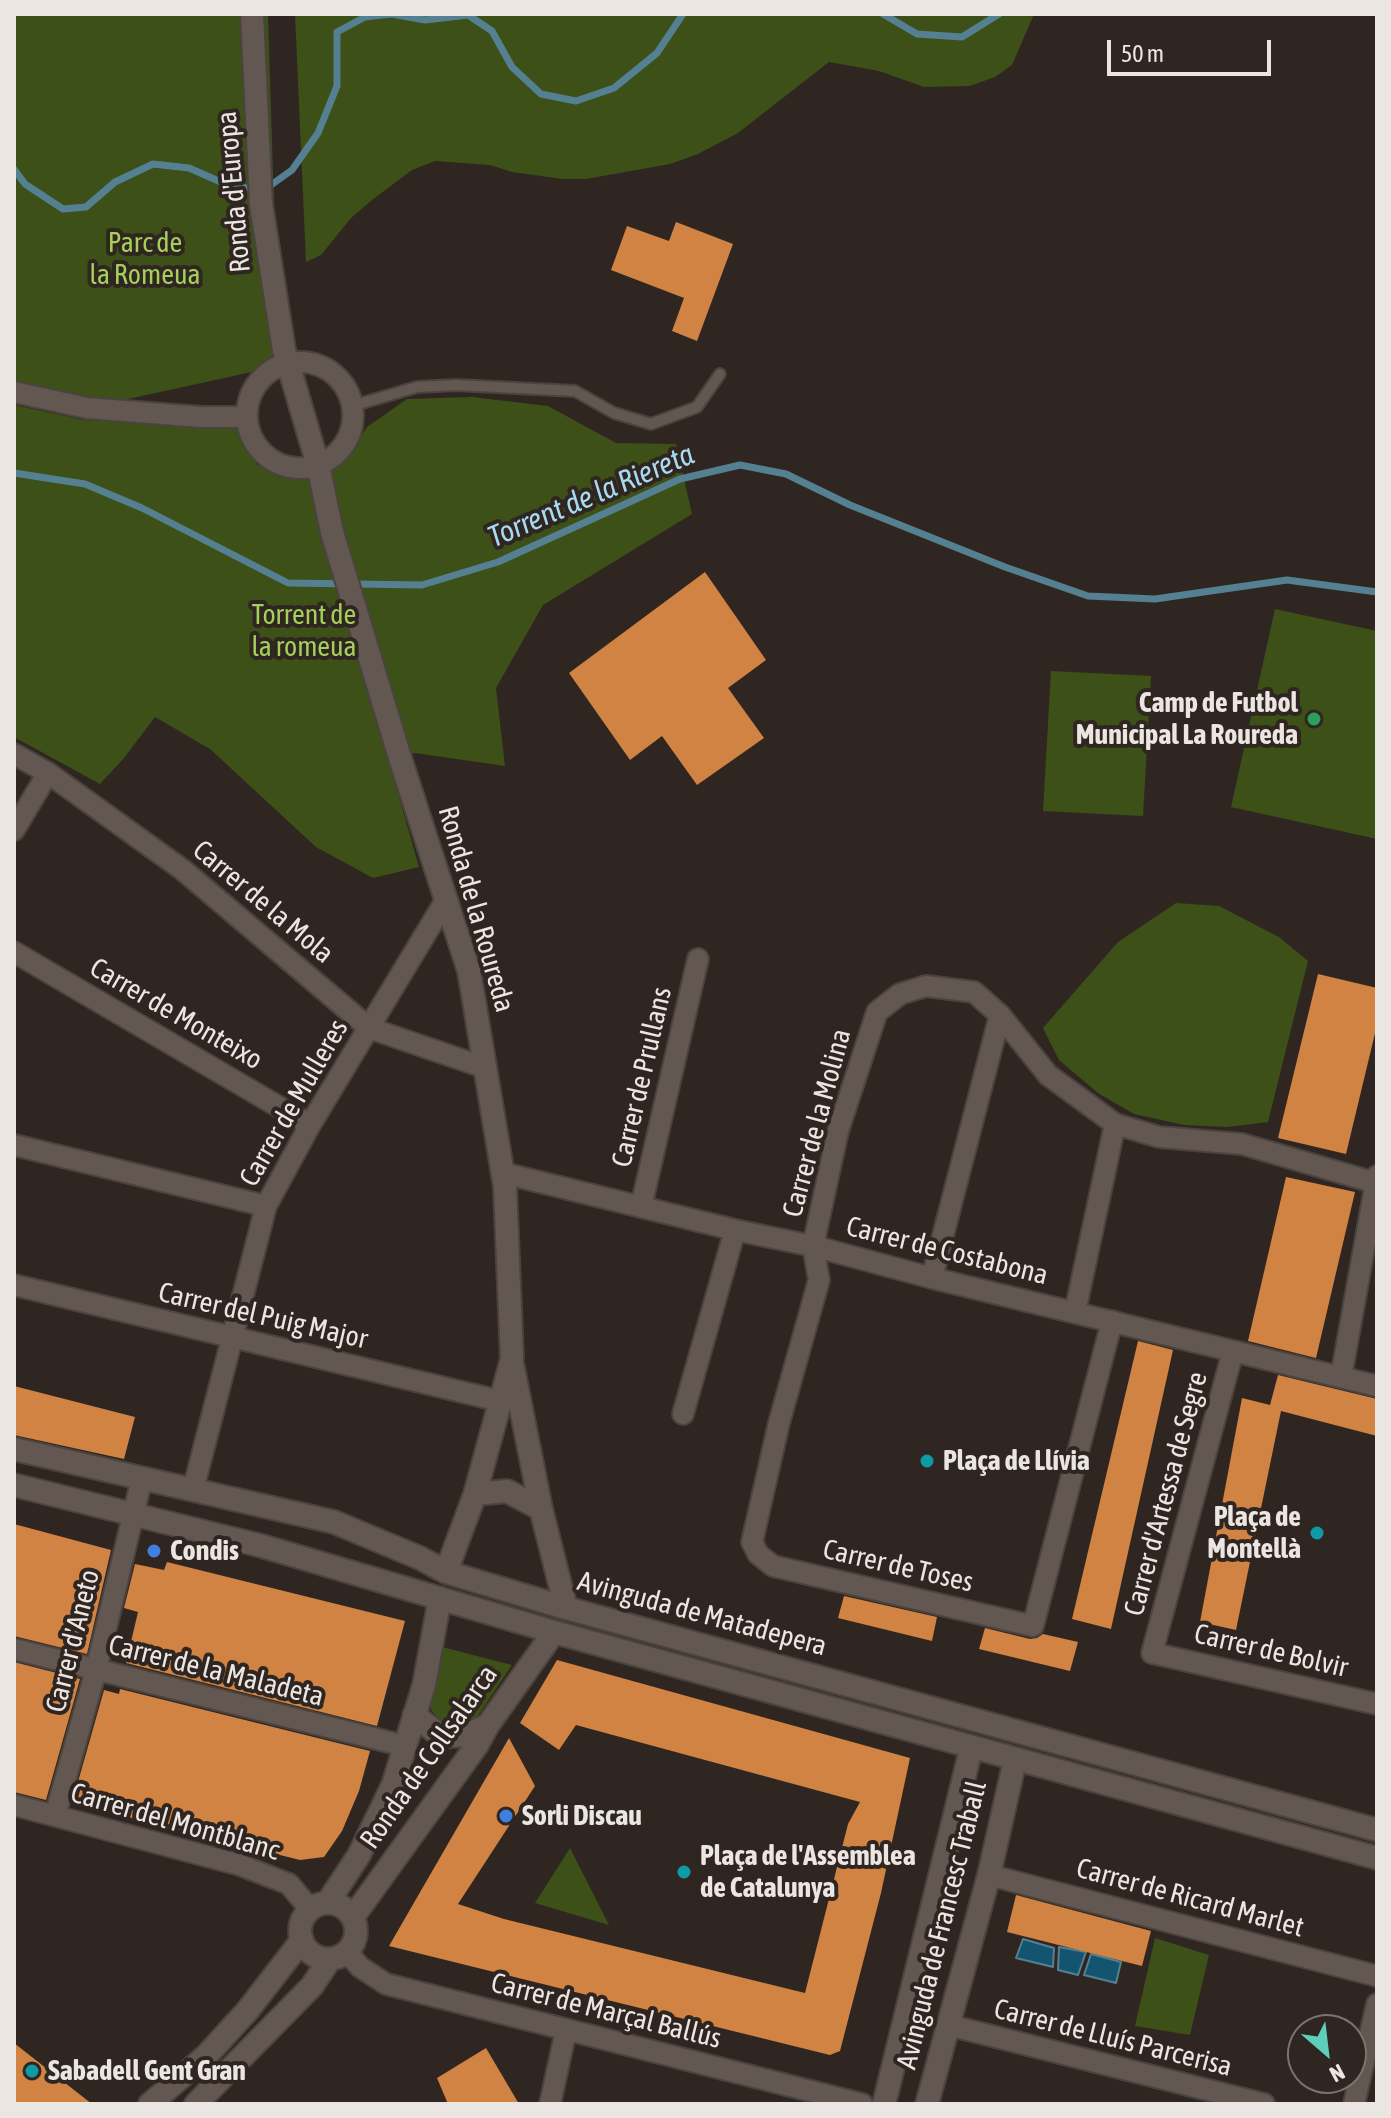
<!DOCTYPE html>
<meta charset="utf-8">
<style>
body{margin:0}
#map{position:relative;width:1391px;height:2118px;overflow:hidden;background:#302621;font-family:"Asap Condensed",sans-serif}
canvas{display:block}
.frame{position:absolute;inset:0;border:16px solid #ece6e2;pointer-events:none}
.north{position:absolute;left:1287px;top:2014px;width:80px;height:80px;box-sizing:border-box;background:#302621;border:2px solid #7b736e;border-radius:50%;rotate:152deg;font-size:22px;font-weight:700;line-height:32px;text-align:center;color:#ece6e2}
.north::after{content:'';display:block;margin:auto;width:28px;height:36px;background:#5cceba;clip-path:polygon(50% 0,100% 100%,50% 72%,0 100%)}
.scale{position:absolute;left:1107px;top:40px;width:164px;height:36px;box-sizing:border-box;border:4px solid #ece6e2;border-top:0;padding-left:10px;font-size:24px;line-height:28px;white-space:nowrap;color:#ece6e2;-webkit-text-stroke:6px #302621;paint-order:stroke}
</style>
<div id="map">
<canvas width="1391" height="2118"></canvas>
<div class="frame"></div>
<div class="north">N</div>
<div class="scale">50 m</div>
</div>
<script>
const g = document.querySelector('canvas').getContext('2d');
g.lineJoin = 'round';
function fillPath(path, color) {
  g.fillStyle = color;
  g.fill(path, 'evenodd');
}
function toPath(rows) {
  const path = new Path2D();
  for (const r of rows) {
    if (r.length === 3) {
      path.moveTo(r[0] + r[2], r[1]);
      path.arc(r[0], r[1], r[2], 0, 2 * Math.PI);
      continue;
    }
    path.moveTo(r[0], r[1]);
    for (let i = 2; i < r.length; i += 2) path.lineTo(r[i], r[i + 1]);
  }
  return path;
}
function trace(path, color, width, dash) {
  g.strokeStyle = color;
  g.lineWidth = width;
  g.lineCap = dash ? 'butt' : 'round';
  g.setLineDash(dash || []);
  g.stroke(path);
}
function drawText(font, color, halo, rows, align = 'center') {
  g.font = font + ' "Asap Condensed",sans-serif';
  g.lineWidth = 8;
  g.setLineDash([]);
  g.textBaseline = 'middle';
  g.strokeStyle = halo;
  g.fillStyle = color;
  for (const [text, x, y, turn = 0] of rows) {
    g.save();
    g.translate(x, y);
    g.rotate((+turn || 0) * Math.PI / 180);
    g.textAlign = isNaN(turn) ? turn : align;
    if (halo) g.strokeText(text, 0, 0);
    g.fillText(text, 0, 0);
    g.restore();
  }
}
fillPath(toPath([
 [14,14,268,14,279,366,87,408,14,390],
 [295,14,1034,14,1012,65,995,77,970,86,924,87,879,71,829,62,738,133,698,154,670,164,586,179,563,179,512,172,490,165,435,161,412,170,372,200,351,218,321,255,306,262],
 [472,397,548,406,616,443,676,444,692,514,543,605,496,688,505,766,415,753,388,758,419,867,373,878,316,847,210,749,155,717,124,758,100,784,14,737,14,405,84,420,239,427,257,465,299,479,341,463,367,427,407,399],
 [1275,609,1377,631,1377,839,1231,807],
 [1051,671,1151,676,1143,816,1043,811],
 [1176,903,1219,906,1279,937,1308,961,1268,1122,1227,1127,1184,1125,1134,1114,1098,1093,1059,1060,1043,1028,1118,942],
 [442,1647,512,1665,477,1717,463,1725,448,1725,441,1722,431,1710,429,1695],
 [570,1848,609,1925,535,1903],
 [1155,1938,1209,1955,1190,2035,1135,2026]
]), '#3c5018');
const water = toPath([
 [1023,1939,1054,1948,1053,1967,1016,1958,1023,1939],
 [1059,1947,1086,1952,1078,1975,1058,1970,1059,1947],
 [1091,1954,1121,1962,1116,1983,1084,1975,1091,1954]
]);
fillPath(water, '#13556e');
trace(water, '#548091', 2);
trace(toPath([
 [392,14,425,20,468,15,492,31,512,67,541,94,576,101,614,88,657,53,683,14],
 [883,14,917,34,962,37,999,14],
 [14,169,25,184,63,209,86,207,115,182,153,164,189,168,230,186,264,190,292,170,318,133,337,86,337,32,365,17,391,14],
 [14,473,85,484,142,508,288,583,422,585,498,562,680,479,740,465,786,474,850,505,1005,567,1088,596,1155,599,1287,580,1377,592]
]), '#548091', 7);
fillPath(toPath([
 [676,222,733,244,697,341,672,331,684,298,611,270,627,226,669,241],
 [705,572,766,660,728,688,764,738,697,785,662,736,630,760,569,673],
 [1318,974,1377,988,1377,1025,1346,1154,1278,1138],
 [1286,1177,1355,1192,1316,1358,1248,1341],
 [1138,1341,1173,1350,1111,1629,1072,1619],
 [1278,1375,1377,1399,1377,1436,1281,1411,1236,1630,1200,1622,1242,1398,1270,1405],
 [14,1386,135,1417,124,1459,14,1435],
 [14,1524,111,1550,87,1654,14,1636],
 [167,1562,405,1621,377,1726,126,1663,138,1612,124,1608,135,1564,164,1570],
 [844,1596,937,1617,932,1641,838,1618],
 [985,1628,1030,1639,1037,1638,1043,1634,1078,1642,1070,1671,979,1649],
 [557,1660,910,1758,881,1893,840,2051,830,2055,389,1946,509,1738,535,1786,458,1904,504,1919,805,1993,848,1824,860,1802,576,1725,559,1750,520,1723],
 [14,1662,80,1679,46,1800,14,1792],
 [120,1689,370,1751,359,1791,342,1831,324,1857,300,1860,72,1803,104,1690,119,1694],
 [1016,1895,1151,1931,1142,1966,1007,1932],
 [14,2043,92,2104,14,2104],
 [486,2048,519,2104,448,2104,437,2078]
]), '#d08342');
const service = toPath([
 [352,406,417,387,456,385,575,391,614,413,651,424,697,407,720,374]
]);
const minor = toPath([
 [300,415,53],
 [14,392,87,408,201,417,246,417],
 [14,754,48,773,183,870,369,1028,486,1068],
 [14,830,48,773],
 [14,952,310,1125],
 [14,1145,266,1206],
 [503,1173,735,1230,813,1246,932,1278,1377,1386],
 [641,1207,698,959],
 [932,1278,1000,1015],
 [14,1285,500,1401],
 [1075,1312,1115,1124],
 [1112,1321,1033,1626,773,1566,758,1554,752,1542,779,1423,819,1280,813,1246,838,1131,877,1012,900,994,926,986,974,992,1000,1015,1048,1075,1115,1124,1159,1137,1242,1144,1376,1183],
 [1233,1351,1152,1653,1377,1704],
 [1341,1377,1377,1176],
 [683,1414,735,1230],
 [193,1490,266,1206,310,1125,446,900],
 [14,1649,405,1746],
 [14,1805,240,1865,289,1884,310,1909],
 [55,1816,96,1670,142,1478],
 [989,1875,1377,1976],
 [347,1952,360,1967,386,1984,862,2104],
 [948,2025,1264,2104],
 [550,2104,566,2030],
 [1354,2104,1377,2004]
]);
const tertiary = toPath([
 [252,14,261,204,284,350,318,465,332,532,401,761,469,971,505,1187,512,1359,475,1494,446,1572],
 [513,1368,541,1509,566,1608],
 [14,1449,334,1522,420,1558,446,1572,566,1608,1377,1830],
 [14,1485,262,1546,554,1632,1377,1858],
 [475,1494,507,1491,541,1509],
 [414,1715,437,1733,450,1736,467,1735,488,1725],
 [328,1902,359,1855,393,1785,424,1685,440,1598],
 [328,1931,28],
 [353,1917,477,1745,488,1725,554,1632],
 [150,2104,207,2055,248,2010,302,1940],
 [196,2104,312,1986,330,1959],
 [884,2104,971,1749],
 [927,2104,989,1875,1015,1760]
]);
trace(service, '#4a433e', 14);
trace(minor, '#4a433e', 24);
trace(tertiary, '#4a433e', 26);
trace(service, '#625751', 10);
trace(minor, '#625751', 20);
trace(tertiary, '#625751', 22);
for (const [x, y, r, color] of [
 [1314,719,8,"#2e9e5b"],
 [927,1461,8,"#0f9aa8"],
 [1317,1533,8,"#0f9aa8"],
 [154,1551,8,"#3f7fe0"],
 [506,1816,8,"#3f7fe0"],
 [684,1872,8,"#0f9aa8"],
 [32,2071,8,"#0f9aa8"]
]) {
  const dot = new Path2D();
  dot.arc(x, y, r, 0, 2 * Math.PI);
  g.fillStyle = color;
  g.fill(dot);
  trace(dot, '#302621', 3);
}
drawText('28px', '#ece6e2', '#302621', [
 ["Ronda d'Europa",234,192,-95],
 ["Carrer de la Mola",263,902,40],
 ["Ronda de la Roureda",476,909,74],
 ["Carrer de Monteixo",176,1014,30],
 ["Carrer de Prullans",642,1077,-77],
 ["Carrer de Mulleres",294,1103,-60],
 ["Carrer de la Molina",817,1123,-75],
 ["Carrer de Costabona",947,1251,14],
 ["Carrer del Puig Major",263,1316,13],
 ["Carrer d'Artessa de Segre",1166,1494,-75],
 ["Carrer de Toses",898,1566,13],
 ["Avinguda de Matadepera",702,1614,15],
 ["Carrer d'Aneto",73,1641,-76],
 ["Carrer de Bolvir",1271,1651,13],
 ["Carrer de la Maladeta",216,1671,14],
 ["Ronda de Collsalarca",429,1757,-55],
 ["Carrer del Montblanc",175,1822,16],
 ["Carrer de Ricard Marlet",1190,1898,15],
 ["Avinguda de Francesc Traball",942,1925,-76],
 ["Carrer de Marçal Ballús",606,2011,14],
 ["Carrer de Lluís Parcerisa",1113,2038,14]
]);
drawText('28px', '#a4d05a', '#302621', [
 ["Parc de",145,243],
 ["la Romeua",145,275],
 ["Torrent de",304,615],
 ["la romeua",304,647]
]);
drawText('bold 28px', '#ece6e2', '#302621', [
 ["Camp de Futbol",1298,703,"right"],
 ["Municipal La Roureda",1298,735,"right"],
 ["Plaça de Llívia",943,1461],
 ["Plaça de",1301,1517,"right"],
 ["Montellà",1301,1549,"right"],
 ["Condis",170,1551],
 ["Sorli Discau",522,1816],
 ["Plaça de l'Assemblea",700,1856],
 ["de Catalunya",700,1888],
 ["Sabadell Gent Gran",48,2071]
], 'left');
drawText('italic 30px', '#a7daf1', '#302621', [
 ["Torrent de la Riereta",591,496,-23]
]);
</script>
